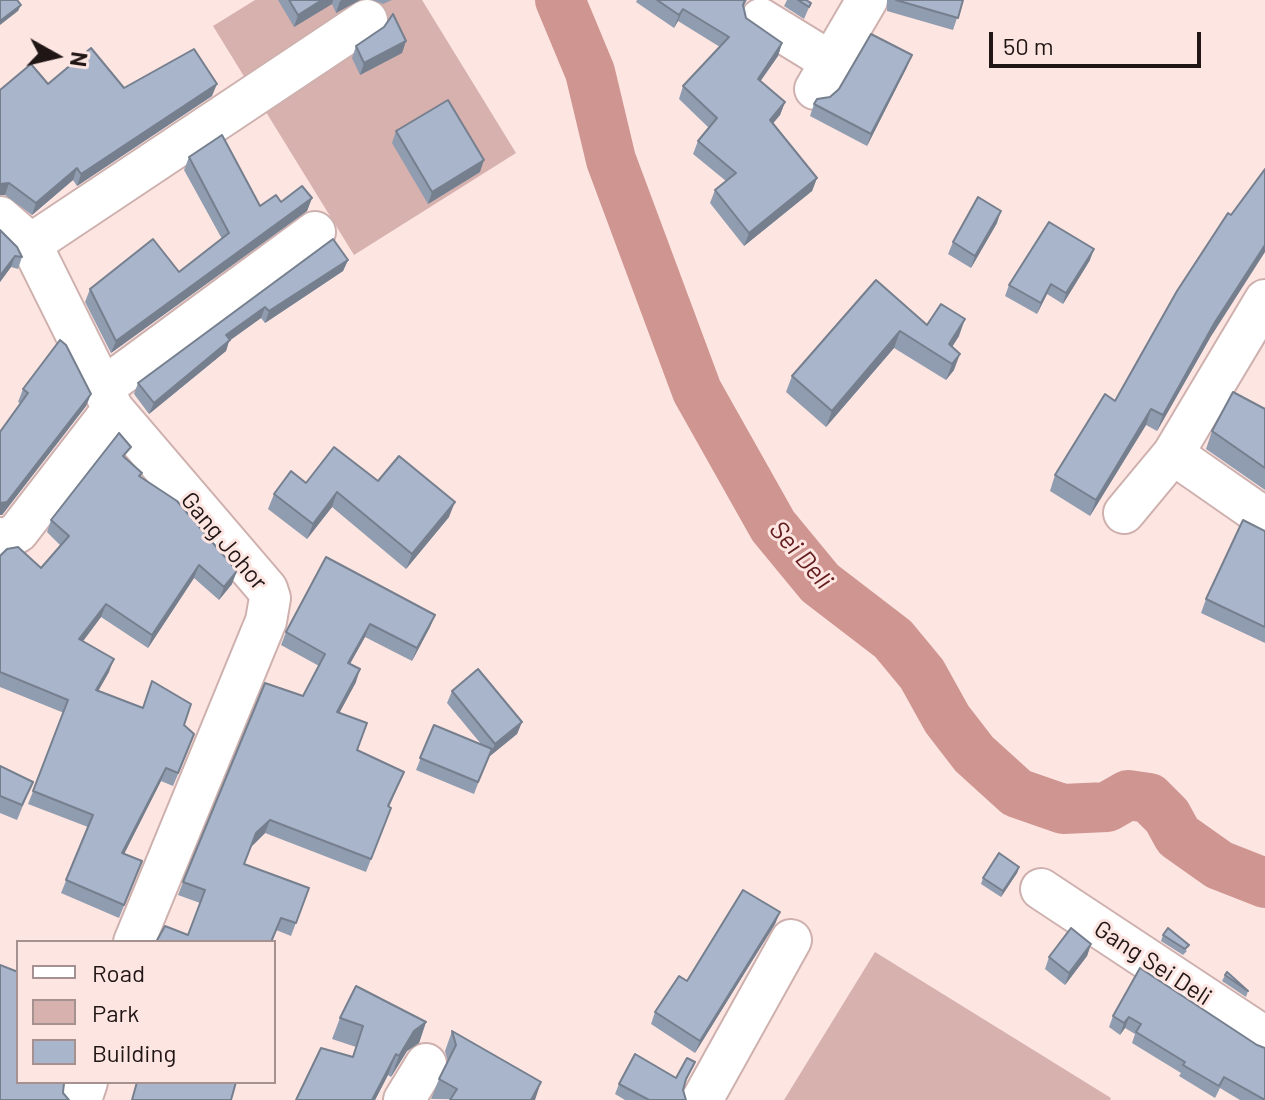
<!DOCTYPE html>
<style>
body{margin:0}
#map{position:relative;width:1265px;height:1100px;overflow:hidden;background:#fde5e2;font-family:Barlow,sans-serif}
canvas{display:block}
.legend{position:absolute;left:16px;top:940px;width:260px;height:144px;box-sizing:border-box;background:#fde5e2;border:2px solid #a59290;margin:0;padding:10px 14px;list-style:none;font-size:24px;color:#201615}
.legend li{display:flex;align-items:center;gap:16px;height:40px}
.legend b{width:40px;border:2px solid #a59290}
.north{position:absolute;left:16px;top:16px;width:80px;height:80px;-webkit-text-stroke:6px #fde5e2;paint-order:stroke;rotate:98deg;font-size:22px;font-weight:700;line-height:32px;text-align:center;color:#201615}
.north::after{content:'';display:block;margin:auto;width:28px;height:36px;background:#201615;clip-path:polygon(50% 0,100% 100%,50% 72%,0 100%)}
.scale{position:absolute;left:989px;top:32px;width:212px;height:36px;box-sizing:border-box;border:4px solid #201615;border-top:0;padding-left:10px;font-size:24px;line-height:28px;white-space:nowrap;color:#201615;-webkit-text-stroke:6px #fde5e2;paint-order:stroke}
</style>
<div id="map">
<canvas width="1265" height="1100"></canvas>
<ul class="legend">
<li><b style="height:10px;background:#fff"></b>Road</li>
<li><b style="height:22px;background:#d6b1ae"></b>Park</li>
<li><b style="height:22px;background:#a8b5cb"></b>Building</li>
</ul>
<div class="north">N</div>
<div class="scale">50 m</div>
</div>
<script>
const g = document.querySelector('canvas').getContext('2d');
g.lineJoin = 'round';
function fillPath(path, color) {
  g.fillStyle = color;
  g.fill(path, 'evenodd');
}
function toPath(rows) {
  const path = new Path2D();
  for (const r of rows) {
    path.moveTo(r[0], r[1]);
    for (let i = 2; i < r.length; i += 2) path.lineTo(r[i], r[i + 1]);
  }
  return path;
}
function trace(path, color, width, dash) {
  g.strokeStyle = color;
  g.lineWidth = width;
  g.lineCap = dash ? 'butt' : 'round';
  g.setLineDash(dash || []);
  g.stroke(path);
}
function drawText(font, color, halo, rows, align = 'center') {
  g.font = font + ' Barlow,sans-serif';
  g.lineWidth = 6;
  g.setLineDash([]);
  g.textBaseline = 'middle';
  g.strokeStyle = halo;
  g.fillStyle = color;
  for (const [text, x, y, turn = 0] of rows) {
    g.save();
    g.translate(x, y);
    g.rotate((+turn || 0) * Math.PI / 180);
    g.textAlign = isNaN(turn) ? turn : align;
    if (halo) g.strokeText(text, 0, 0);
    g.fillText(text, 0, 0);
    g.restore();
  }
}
fillPath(toPath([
 [255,0,422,0,516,153,354,255,213,26],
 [875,952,1111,1098,1110,1100,784,1100]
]), '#d6b1ae');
trace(toPath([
 [560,0,590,72,611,160,697,391,773,526,820,583,893,639,922,674,947,719,974,754,1017,793,1063,809,1107,807,1128,795,1149,798,1167,816,1178,836,1219,865,1265,883]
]), '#cf9590', 50);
const minor = toPath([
 [761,19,831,62],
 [815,89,867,0],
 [0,217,31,244,113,409,267,589,270,598,266,621,134,942],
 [31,244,367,20],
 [103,388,315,232],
 [1173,454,1265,518],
 [1124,513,1173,454,1265,300],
 [0,538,7,539,18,532,113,409],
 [1041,889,1265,1037],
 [81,1100,87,1082],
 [404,1100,426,1064],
 [702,1100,791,940]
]);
trace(minor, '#ceb1ae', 44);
trace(minor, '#fff', 40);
fillPath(toPath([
 [278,0,360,0,336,13,332,4,294,27],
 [372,0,392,0,383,4],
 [637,0,747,0,743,7,746,18,782,43,778,56,760,81,785,102,780,115,773,123,817,178,812,191,744,246,710,203,715,190,726,181,693,154,698,141,709,128,679,99,683,86,720,47,678,21,674,28,636,2],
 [787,0,806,0,811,3,804,19,784,6],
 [887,0,963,0,953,30,887,11],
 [406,41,402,53,360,75,352,58,356,46],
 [907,67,867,146,810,116,814,104],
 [48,84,124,88,212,96,77,186,73,180,32,215,5,195,0,195,0,90],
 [396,131,480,172,428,204,392,143],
 [189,157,260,206,281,202,312,198,307,211,111,353,85,302,90,289,179,272,222,239,184,170],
 [997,223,971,268,948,254,953,242],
 [0,230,22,257,18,269,11,267,0,282],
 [333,239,348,260,343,271,265,323,261,318,229,341,226,351,149,414,134,394,138,383],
 [1090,260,1063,304,1047,294,1037,314,1005,296,1009,285],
 [876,280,927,325,959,336,952,347,954,370,946,380,894,348,826,427,786,392,792,376],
 [1210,338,1157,431,1146,425,1090,516,1050,491,1055,475,1115,401],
 [23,389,91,394,86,406,2,515,0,515,0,432,20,403,18,402],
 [1265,409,1265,490,1206,449,1212,431],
 [126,459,232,584,219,600,194,578,148,648,101,617,83,641,109,672,98,691,184,725,190,746,173,786,161,781,124,854,137,874,119,918,61,893,88,827,28,804,64,713,0,687,0,556,41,568,60,545,47,532,51,520],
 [378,481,449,517,406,569,332,507,307,539,268,509,274,494,306,483],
 [1265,531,1265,643,1201,613,1206,599],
 [435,615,430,627,412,661,365,637,350,664,356,682,339,713,357,750,404,772,389,807,391,808,366,872,265,833,252,846,244,865,309,888,291,936,276,930,188,935,200,903,178,895,183,882,303,696,319,666,281,645,286,632],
 [452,691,522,722,517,734,490,756,489,755,474,794,416,770,434,725,481,744,447,703],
 [0,766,27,796,17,820,0,813],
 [1019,867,1017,873,1001,897,981,884,983,878],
 [780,912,775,924,695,1053,651,1024,655,1012,687,981],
 [1163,935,1187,951,1183,955,1161,941],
 [1091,944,1087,956,1065,985,1045,969,1049,957],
 [1140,968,1265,1100,1240,1100,1220,1088,1215,1098,1179,1076,1181,1073,1132,1043,1135,1034,1125,1028,1120,1035,1109,1027,1113,1016],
 [1225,975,1248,991,1246,997,1222,981],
 [340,1018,426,1022,419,1043,407,1051,391,1077,388,1075,375,1100,296,1100,352,1057,356,1047,332,1039],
 [452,1031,535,1100,431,1099,439,1079,448,1062,445,1051],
 [695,1062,684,1085,683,1090,686,1100,625,1100,615,1094,619,1084,676,1078]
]), '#909caf');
fillPath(toPath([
 [322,0,333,0,332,4,294,27,298,15],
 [342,0,360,0,336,13,340,1],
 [21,5,18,11,0,25,0,21],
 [683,9,678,21,674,28,679,15],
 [406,41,402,53,360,75,364,63],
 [782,43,778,56,753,92,758,79],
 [912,55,907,67,867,146,871,134],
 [217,84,212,96,77,186,81,174],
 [785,102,780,115,765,133,770,120],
 [484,160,480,172,428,204,432,192],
 [77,168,73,180,32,215,36,203],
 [817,178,812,191,744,246,749,233],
 [9,183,5,195,0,195,0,184],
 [312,198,307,211,111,353,116,341],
 [1001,211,997,223,971,268,975,256],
 [1265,245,1265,252,1210,338,1157,431,1163,415,1215,322],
 [1094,249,1090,260,1063,304,1066,293],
 [15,256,11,267,0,282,0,276],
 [348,260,343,271,265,323,269,311],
 [1051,284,1047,294,1037,314,1041,303],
 [265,307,261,318,229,341,226,351,149,414,154,403,226,335],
 [965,319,959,336,943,361,949,344],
 [900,331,894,348,826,427,832,411],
 [960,354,954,370,946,380,952,364],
 [91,394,86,406,2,515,0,515,0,503],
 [1151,409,1146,425,1090,516,1096,500],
 [337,492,332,507,307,539,313,524],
 [455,502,449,517,406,569,412,554],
 [199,565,194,578,148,648,152,635],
 [237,571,232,584,219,600,224,587],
 [106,604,101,617,75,652,79,639],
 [435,615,430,627,412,661,417,648],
 [370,624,365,637,343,676,348,663],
 [114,659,109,672,92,702,96,690],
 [360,669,356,682,333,725,337,712],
 [522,722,517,734,490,756,495,744],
 [166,768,161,781,118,866,122,853],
 [270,820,265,833,252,846,256,833],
 [1019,867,1017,873,1001,897,1003,891],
 [780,912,775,924,695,1053,700,1041],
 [1091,944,1087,956,1065,985,1069,973],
 [1129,1017,1125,1028,1120,1035,1124,1023],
 [426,1022,419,1043,407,1051,391,1077,399,1056,414,1031],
 [396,1054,388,1075,375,1100,372,1100],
 [541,1082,535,1100,531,1100]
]), '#767f8e');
const building = toPath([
 [0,0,17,0,21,5,0,21,0,0],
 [289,0,322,0,298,15,289,0],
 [657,0,745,0,743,5,746,18,782,43,758,79,785,102,770,120,817,178,749,233,715,190,736,173,698,141,717,118,683,86,729,37,683,9,679,15,657,0],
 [798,0,806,0,811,3,809,7,798,0],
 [896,0,963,0,958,18,896,0],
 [393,14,406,41,364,63,356,46,384,27,393,14],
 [871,34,912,55,871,134,814,104,817,99,830,97,839,89,871,34],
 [91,48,124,88,194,49,217,84,81,174,77,168,36,203,9,183,0,184,0,90,31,64,48,84,91,48],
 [448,100,484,160,432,192,396,131,448,100],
 [222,135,260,206,276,195,281,202,302,186,312,198,116,341,90,289,153,239,179,272,229,233,189,157,222,135],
 [1265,169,1265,245,1215,322,1163,415,1151,409,1096,500,1055,475,1105,394,1115,401,1177,291,1228,213,1231,215,1265,169],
 [978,197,1001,211,975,256,953,242,978,197],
 [1049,222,1094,249,1066,293,1051,284,1041,303,1009,285,1049,222],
 [0,230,17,247,22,257,15,256,0,276,0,230],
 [333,239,348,260,269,311,265,307,226,335,230,340,154,403,138,383,333,239],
 [876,280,927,325,941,304,965,319,949,344,960,354,952,364,900,331,832,411,792,376,876,280],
 [60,340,66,345,91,394,7,502,0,503,0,432,28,393,23,389,60,340],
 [1233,392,1265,409,1265,468,1212,431,1233,392],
 [119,433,131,447,123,456,142,473,139,476,177,501,237,571,224,587,199,565,152,635,106,604,79,639,114,659,96,690,143,708,152,681,191,704,184,725,194,734,178,773,166,768,122,853,142,861,124,905,66,880,93,815,33,791,68,700,0,672,0,556,7,549,18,547,41,568,69,536,51,520,119,433],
 [334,447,378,481,399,456,455,502,412,554,337,492,313,524,274,494,291,471,306,483,334,447],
 [1243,520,1265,531,1265,627,1206,599,1243,520],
 [326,557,435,615,417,648,370,624,348,663,360,669,337,712,367,723,357,750,404,772,388,806,391,808,371,859,270,820,256,833,244,864,309,888,296,923,281,918,271,942,156,942,165,926,188,935,205,890,183,882,265,683,303,696,325,654,286,632,326,557],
 [478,669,522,722,495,744,452,691,478,669],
 [434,725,492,749,478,782,420,758,434,725],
 [0,766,33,782,22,805,0,796,0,766],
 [999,853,1019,867,1003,891,983,878,999,853],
 [743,890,780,912,700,1041,655,1012,679,976,687,981,743,890],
 [1071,928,1091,944,1069,973,1049,957,1071,928],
 [1168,928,1189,945,1185,949,1163,935,1168,928],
 [0,965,18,972,18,1082,64,1082,63,1093,69,1100,0,1100,0,965],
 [1140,968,1257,1045,1265,1048,1265,1100,1224,1077,1219,1086,1183,1065,1185,1062,1136,1032,1141,1024,1129,1017,1124,1023,1113,1016,1140,968],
 [1227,972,1248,991,1225,975,1227,972],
 [356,986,426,1022,414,1031,399,1056,396,1054,372,1100,296,1100,321,1048,353,1057,363,1026,340,1018,356,986],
 [452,1031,541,1082,531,1100,450,1100,457,1089,439,1079,456,1045,452,1031],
 [635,1054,676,1078,687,1058,695,1062,686,1079,683,1090,686,1100,649,1100,619,1084,635,1054],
 [137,1082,236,1082,231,1100,132,1100,137,1082]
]);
fillPath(building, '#a8b5cb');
trace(building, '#767f8e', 2);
drawText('24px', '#201615', '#fde5e2', [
 ["Gang Johor",224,541,50],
 ["Gang Sei Deli",1153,963,33]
]);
drawText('italic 26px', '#621d1c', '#fde5e2', [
 ["Sei Deli",801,555,49]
]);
</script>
